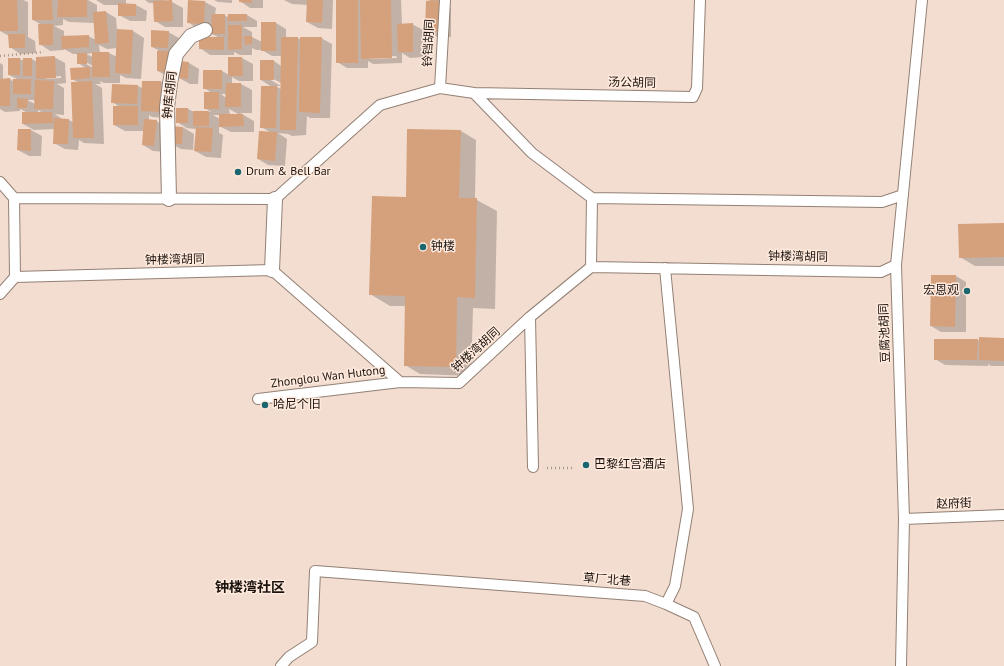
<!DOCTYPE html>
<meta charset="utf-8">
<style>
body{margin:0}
canvas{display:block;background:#f2ddd0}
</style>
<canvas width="1004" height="666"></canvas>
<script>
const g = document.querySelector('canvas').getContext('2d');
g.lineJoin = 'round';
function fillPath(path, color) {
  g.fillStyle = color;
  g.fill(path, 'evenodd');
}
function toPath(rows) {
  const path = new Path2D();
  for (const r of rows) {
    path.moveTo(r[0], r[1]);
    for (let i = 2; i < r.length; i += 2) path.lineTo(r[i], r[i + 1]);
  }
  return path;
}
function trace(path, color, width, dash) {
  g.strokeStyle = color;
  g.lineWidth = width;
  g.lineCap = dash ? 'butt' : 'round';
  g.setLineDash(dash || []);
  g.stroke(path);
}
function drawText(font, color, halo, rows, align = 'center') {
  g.font = font + ' "PT Sans","Noto Sans SC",sans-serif';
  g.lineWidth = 3;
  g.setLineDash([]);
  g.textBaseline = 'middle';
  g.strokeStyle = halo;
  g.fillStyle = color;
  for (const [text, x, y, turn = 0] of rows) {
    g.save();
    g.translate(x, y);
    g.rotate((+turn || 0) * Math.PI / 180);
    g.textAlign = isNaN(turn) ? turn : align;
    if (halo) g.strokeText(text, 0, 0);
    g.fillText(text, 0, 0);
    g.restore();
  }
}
fillPath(toPath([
 [0,0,23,0,28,2,28,37,35,41,36,53,20,54,10,47,9,36,0,31],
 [33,0,88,0,97,5,97,12,106,12,116,18,117,30,133,31,144,38,141,79,126,78,120,75,120,83,104,83,100,81,101,84,95,84,102,88,104,144,84,143,79,140,78,150,65,149,54,143,55,129,34,130,23,124,28,113,20,109,20,111,5,112,0,109,0,63,3,65,3,79,10,79,14,82,19,80,9,75,20,59,24,61,32,59,37,62,54,57,65,63,66,83,57,84,64,88,64,115,55,114,62,119,69,120,73,122,78,82,72,79,86,68,78,63,78,54,73,54,64,49,64,50,50,51,40,44,42,25,33,20],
 [63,19,69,22,94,23,96,40,88,36,64,37,64,31,54,26,63,25],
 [99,45,107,49,117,48,117,57,109,53,100,53],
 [93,53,93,57,86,54],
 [84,61,93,66,93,68,83,62],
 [61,76,61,78,46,79,46,77],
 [27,100,35,100,35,104],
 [38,110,43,113,38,113],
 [96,0,126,0,126,5,136,5,147,11,146,21,130,21,119,15,119,5,104,5],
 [145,0,164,0,164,2,172,2,183,8,183,27,165,27,155,21,154,3,149,3],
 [214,0,232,0,232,3,218,2],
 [240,0,263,0,263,8,250,8,240,1],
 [284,0,333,0,332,29,318,28,307,22,308,5,292,4],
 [337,0,401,0,402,24,412,24,423,30,424,57,410,58,402,53,402,63,373,64,368,61,368,68,347,68,337,62],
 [396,56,397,58,371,59,371,57],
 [433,0,449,0,449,7,451,8,451,37,437,37,426,31],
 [205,2,216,8,215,15,224,15,229,18,247,15,257,21,257,27,243,27,252,32,252,37,262,42,276,23,286,29,286,38,298,38,301,40,321,38,332,44,330,118,310,118,307,116,306,135,292,136,288,134,278,133,287,139,285,166,268,165,258,159,270,132,261,127,272,87,261,80,274,61,281,66,282,56,272,56,262,50,256,50,252,48,252,55,240,55,234,52,234,55,210,55,200,48,220,38,212,34,213,29,198,29,188,22],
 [270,77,281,83,281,86,269,79],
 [275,86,281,86,281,89],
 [168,32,179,38,178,53,180,62,189,63,199,69,198,84,190,84,179,78,168,77,158,71,158,50,152,47],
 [242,58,253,64,253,81,239,81,232,77,232,84,241,84,252,90,252,113,240,113,254,121,254,132,231,132,219,126,219,133,223,135,221,158,206,157,195,151,197,129,184,128,194,134,193,150,181,149,170,143,171,127,187,128,177,122,177,109,188,109,194,112,211,112,205,108,212,93,204,88,222,71,229,75],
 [221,94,226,94,226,98],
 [229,109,240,115,230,115],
 [213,115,220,115,220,119],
 [161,82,171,88,171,118,152,117,149,115,149,120,156,121,167,127,165,152,153,151,143,145,144,131,125,131,114,125,120,107,112,102,138,86,142,88],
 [19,130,31,130,42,136,41,156,29,156,18,150],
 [461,131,476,140,475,199,497,211,495,309,473,308,471,376,420,374,405,365,406,306,390,306,370,294,410,198],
 [1004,224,1004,266,975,266,960,257],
 [956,276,966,282,966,332,941,332,931,326],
 [1004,339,1004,366,991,366,988,364,988,366,945,365,935,359,978,340,980,342]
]), '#0003');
fillPath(toPath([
 [0,0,17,0,18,31,0,31],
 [32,0,52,0,53,20,32,20],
 [58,0,87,0,87,17,57,17],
 [172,0,173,21,154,22,153,1],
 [188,0,205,1,204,24,187,23],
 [239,0,252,0,252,3,239,2],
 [307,0,323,0,322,23,306,22],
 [336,0,358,0,358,63,336,63],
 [360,0,391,0,392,58,361,59],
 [432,0,441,1,440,32,425,31,426,1],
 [118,3,136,4,136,16,118,16],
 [106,11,109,43,95,44,93,12],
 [212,14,225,14,225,34,211,34],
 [228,14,247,14,247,21,227,21],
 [261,22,276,22,276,51,261,51],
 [413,23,413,52,398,52,397,24],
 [38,24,53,24,53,45,39,45],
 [228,25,242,25,242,49,228,50],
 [117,29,133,30,131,74,115,73],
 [151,30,169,31,168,48,151,47],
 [8,34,25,34,25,48,9,48],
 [89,35,89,47,62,49,61,36],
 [244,36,252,36,252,44,245,45],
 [199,37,224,37,224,50,199,49],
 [281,37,298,37,296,130,280,130],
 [300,37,322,37,320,113,299,112],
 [157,51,170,51,169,72,157,71],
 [92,52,109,52,110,77,92,77],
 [77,53,87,53,87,64,77,64],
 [55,56,56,78,36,79,36,57],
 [228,57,242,57,243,76,228,76],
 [8,58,20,58,20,75,8,75],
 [23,58,32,58,32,76,23,76],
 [260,60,274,60,274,80,260,80],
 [180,61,189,62,188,79,178,78],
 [90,67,90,78,71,80,70,68],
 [203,70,222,70,222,89,203,89],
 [10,78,10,106,0,106,0,79],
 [13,79,31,79,31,94,13,94],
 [35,80,54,81,53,109,34,109],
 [92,81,94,138,73,138,71,82],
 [142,81,161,81,160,112,141,111],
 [226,83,241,83,241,107,225,107],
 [112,84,138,85,137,104,111,103],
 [261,86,277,86,276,128,260,128],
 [204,92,219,92,219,109,204,109],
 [17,98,28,99,27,108,17,108],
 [113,106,138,106,138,125,113,125],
 [176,108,188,108,188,123,176,123],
 [193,111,209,111,209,126,193,126],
 [22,112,52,112,53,123,22,124],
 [219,114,243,114,244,126,219,127],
 [54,118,69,119,68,144,53,144],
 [144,119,157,120,154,146,142,145],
 [170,126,183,127,182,144,169,144],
 [196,127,213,128,211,152,194,151],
 [18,129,31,129,31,151,17,150],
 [407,129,461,130,459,198,477,198,475,298,457,297,456,367,404,366,405,296,369,295,372,196,406,197],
 [259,131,277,132,275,161,257,159],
 [1004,223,1004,257,959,258,958,224],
 [931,275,956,275,955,327,930,326],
 [979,337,1004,338,1004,361,979,360],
 [934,339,978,339,977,360,934,360]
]), '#d5a07c');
const service = toPath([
 [440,88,445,0],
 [474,93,693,97,697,88,700,0],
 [0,182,14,198,275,199,380,105,440,88,474,93,532,153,592,198,882,202,903,195],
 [14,198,15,277],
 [591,267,592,198],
 [0,294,15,277,272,270,400,382,459,383,530,317,591,267,881,272,896,265],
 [530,317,533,467],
 [258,399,400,382],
 [904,519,1004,515],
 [666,604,694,617,715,666],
 [281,666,289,657,312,642,315,571,645,596,666,604,675,586,688,509,665,268],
 [901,666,904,519,896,265,922,0]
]);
const pedestrian = toPath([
 [169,199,167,107,170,83,176,54,191,36,205,30],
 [272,270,275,199]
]);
trace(service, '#938074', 12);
trace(pedestrian, '#938074', 16);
trace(toPath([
 [0,56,44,52],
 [547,468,572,468]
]), '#a6968c', 2.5, [1, 3]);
trace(service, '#fff', 10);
trace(pedestrian, '#fff', 14);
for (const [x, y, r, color] of [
 [238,172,4,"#19666e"],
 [423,247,4,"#19666e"],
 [967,291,4,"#19666e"],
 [265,405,4,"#19666e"],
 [586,465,4,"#19666e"]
]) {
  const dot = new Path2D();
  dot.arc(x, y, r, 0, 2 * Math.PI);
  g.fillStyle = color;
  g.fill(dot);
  trace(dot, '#ffeadd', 1.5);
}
drawText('12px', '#1a130e', '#ffeadd', [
 ["铃铛胡同",429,43,-87],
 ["汤公胡同",632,83,1],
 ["钟库胡同",170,95,-84],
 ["钟楼湾胡同",798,257,1],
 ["钟楼湾胡同",175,260,-1],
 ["豆腐池胡同",885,333,-92],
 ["钟楼湾胡同",476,350,-42],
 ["Zhonglou Wan Hutong",328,377,-7],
 ["赵府街",954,504,-2],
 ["草厂北巷",607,580,4]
]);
drawText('12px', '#1a130e', '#ffeadd', [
 ["Drum & Bell Bar",246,172],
 ["钟楼",431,247],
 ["宏恩观",959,291,"right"],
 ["哈尼个旧",273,405],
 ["巴黎红宫酒店",594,465]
], 'left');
drawText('bold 14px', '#1a130e', '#ffeadd', [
 ["钟楼湾社区",250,588]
]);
</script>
